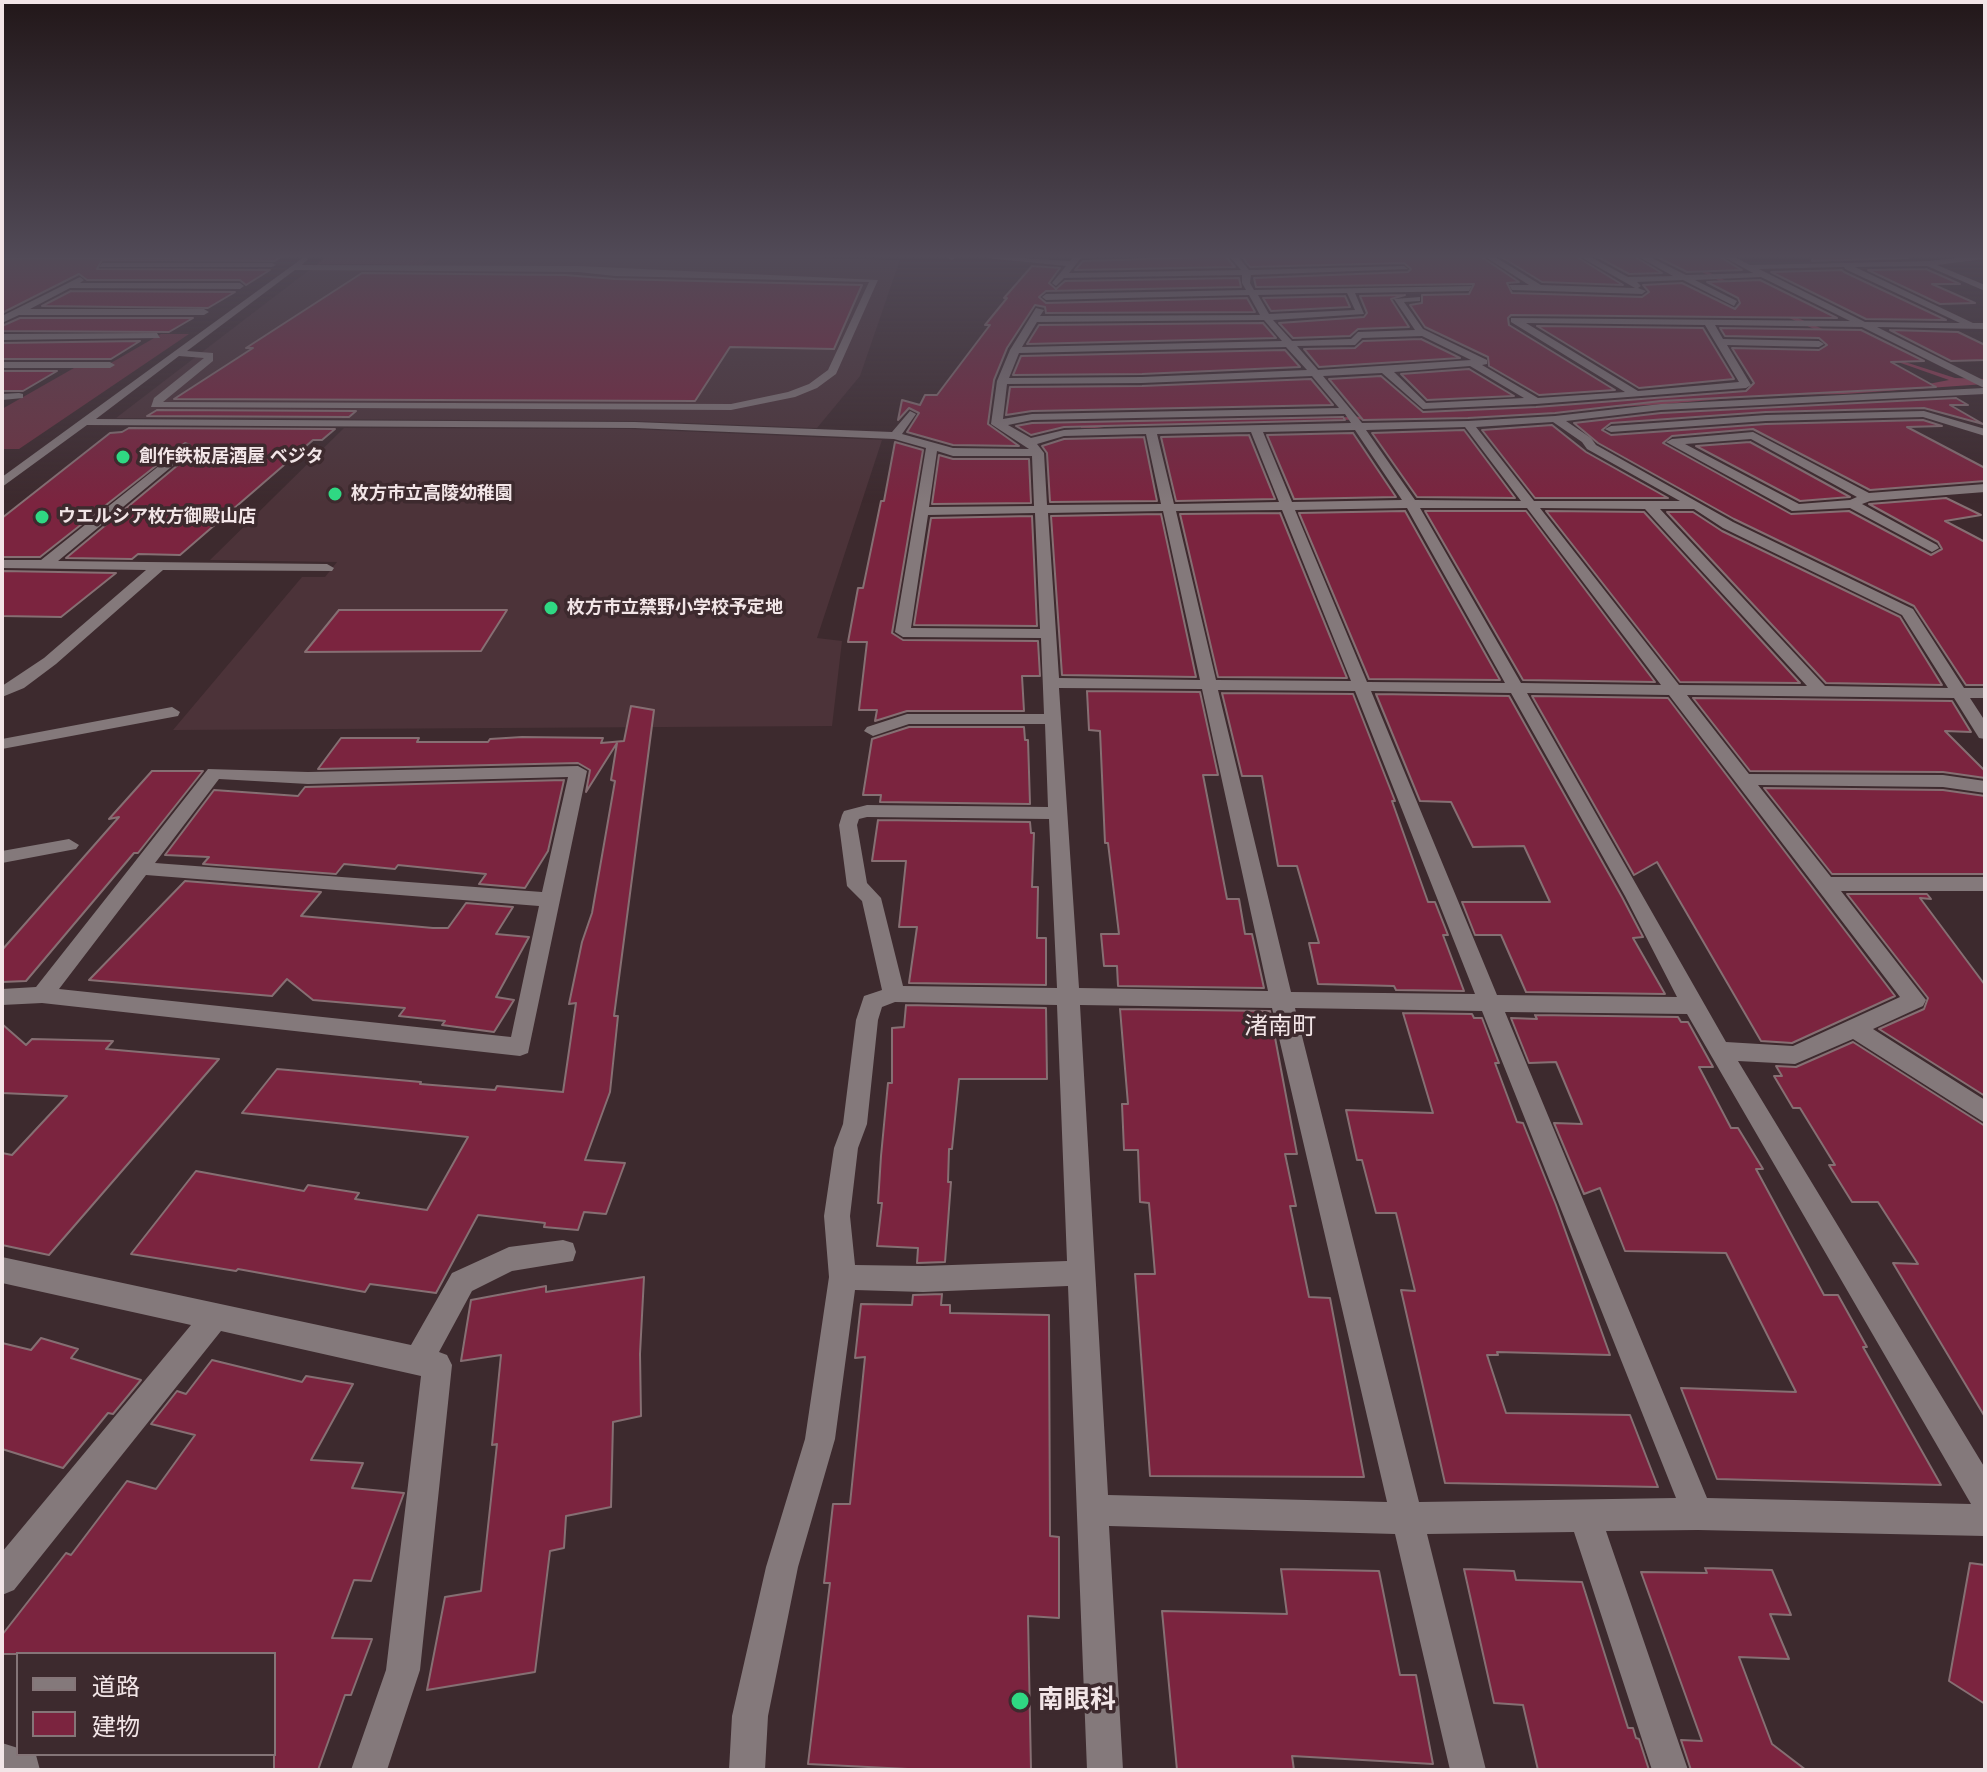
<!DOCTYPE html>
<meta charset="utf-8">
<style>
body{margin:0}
#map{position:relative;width:1987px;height:1772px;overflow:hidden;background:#3d2a2e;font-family:"Open Sans","Noto Sans JP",sans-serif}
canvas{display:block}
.frame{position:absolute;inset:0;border:4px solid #f2e5e7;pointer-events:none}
.legend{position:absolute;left:16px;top:1652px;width:260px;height:104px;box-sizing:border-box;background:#3d2a2e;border:2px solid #857578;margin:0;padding:10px 14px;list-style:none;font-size:24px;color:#f2e5e7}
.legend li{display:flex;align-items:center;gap:16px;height:40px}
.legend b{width:40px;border:2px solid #857578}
</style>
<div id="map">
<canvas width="1987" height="1772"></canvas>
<div class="frame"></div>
<ul class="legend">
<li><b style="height:10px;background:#84797b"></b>道路</li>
<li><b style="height:22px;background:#7b243f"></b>建物</li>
</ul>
</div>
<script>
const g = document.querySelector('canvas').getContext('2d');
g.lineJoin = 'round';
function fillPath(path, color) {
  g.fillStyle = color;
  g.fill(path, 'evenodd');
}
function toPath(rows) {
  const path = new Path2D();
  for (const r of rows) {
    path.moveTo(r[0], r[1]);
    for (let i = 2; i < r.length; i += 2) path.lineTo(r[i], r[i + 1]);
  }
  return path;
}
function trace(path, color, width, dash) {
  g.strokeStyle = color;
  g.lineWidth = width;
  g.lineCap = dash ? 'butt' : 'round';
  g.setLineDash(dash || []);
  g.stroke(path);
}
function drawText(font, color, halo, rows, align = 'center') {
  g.font = font + ' "Open Sans","Noto Sans JP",sans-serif';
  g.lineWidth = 7;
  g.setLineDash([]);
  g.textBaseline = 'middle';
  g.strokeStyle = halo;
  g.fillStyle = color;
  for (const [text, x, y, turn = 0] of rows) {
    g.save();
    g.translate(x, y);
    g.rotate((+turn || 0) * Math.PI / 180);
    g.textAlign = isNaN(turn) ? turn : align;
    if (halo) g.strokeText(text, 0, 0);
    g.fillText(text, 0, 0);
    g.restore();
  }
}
fillPath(toPath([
 [435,255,720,255,900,260,860,376,817,428,636,421,116,418,317,264,423,265],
 [344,428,631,429,882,440,817,638,842,641,832,726,173,730,302,577,325,577,337,562,210,560]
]), '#4c3339');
fillPath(toPath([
 [328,255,435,255,423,265,317,264],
 [161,334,189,334,19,449,2,449,2,409,74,368,104,367]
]), '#6e3343');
fillPath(toPath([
 [1902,361,1955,378,1985,379,1985,384,1844,394,1764,395,1666,404,1423,418,1124,425,1095,428,1081,428,1080,421,1235,421,1524,411,1641,402,1918,386,1949,380,1898,362]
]), '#963c55');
fillPath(toPath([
 [1692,264,1739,287,1739,288,1735,289,1690,266,1692,264],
 [1782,311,1834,334,1835,335,1830,336,1780,314,1782,311]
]), '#963c55');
const building = toPath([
 [1333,255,1479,255,1519,282,1507,283,1512,293,1642,297,1649,292,1643,285,1682,283,1735,309,1740,303,1738,298,1707,282,1760,280,1837,318,1511,315,1508,318,1509,325,1615,390,1539,395,1489,366,1488,357,1425,327,1410,305,1422,303,1422,295,1469,294,1474,284,1256,287,1254,278,1408,272,1411,269,1404,263,1250,267,1242,257,1333,255],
 [1498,255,1574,255,1623,285,1542,282,1498,255],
 [1594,255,1632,255,1662,273,1629,274,1594,255],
 [1653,255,1717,255,1742,270,1687,272,1653,255],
 [1813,255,1900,255,1908,258,1812,261,1813,255],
 [281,257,275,261,102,260,97,269,270,270,246,285,240,280,87,280,79,274,2,313,2,259,281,257],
 [1205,257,1226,257,1235,267,1075,270,1083,261,1205,257],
 [1032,266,1060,268,1049,283,1056,289,1065,281,1239,278,1241,287,1046,291,1039,297,1046,303,1247,298,1255,312,1046,313,1045,307,1035,305,1007,348,994,380,988,424,1019,446,953,445,907,432,919,413,909,408,898,420,902,400,920,405,925,395,937,395,990,325,985,325,1007,298,1004,298,1032,266],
 [1926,269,1960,284,1932,284,1975,303,1940,304,1868,270,1926,269],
 [1842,270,1844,272,1946,320,1866,319,1771,272,1842,270],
 [362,273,565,275,615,279,862,285,834,349,730,347,695,401,174,399,253,348,246,348,362,273],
 [71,291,235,292,208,308,42,306,71,291],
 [1405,295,1391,299,1409,327,1358,329,1350,336,1293,338,1279,323,1364,317,1367,313,1360,296,1405,295],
 [1345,296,1350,307,1271,311,1263,298,1345,296],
 [20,318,193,318,169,332,2,331,2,326,20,318],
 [1263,323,1276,338,1027,344,1039,325,1263,323],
 [1537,326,1703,328,1734,379,1639,388,1537,326],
 [1720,328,1861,330,1924,361,1891,362,1936,387,1661,401,1555,413,1468,418,1363,420,1329,379,1381,376,1423,412,1536,407,1746,391,1754,383,1732,348,1819,350,1827,345,1819,338,1725,336,1720,328],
 [1890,330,1958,332,1985,345,1985,360,1951,361,1890,330],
 [1421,339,1460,358,1319,367,1304,349,1355,348,1363,341,1421,339],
 [140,341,111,359,2,359,2,343,140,341],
 [1285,350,1300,367,1142,374,1013,375,1021,356,1285,350],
 [1469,369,1514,396,1427,400,1401,374,1469,369],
 [2,371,57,371,23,391,2,391,2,371],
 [1311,379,1333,405,1032,411,1006,415,1010,387,1142,386,1311,379],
 [1956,398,1968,405,1950,405,1983,424,1924,408,1766,412,1611,423,1602,430,1611,435,1766,424,1923,420,1942,426,1907,427,1985,468,1985,481,1870,490,1753,429,1672,436,1663,443,1791,514,1849,511,1931,555,1942,549,1938,542,1869,504,1946,498,1981,515,1945,521,1985,542,1985,685,1966,685,1914,606,1734,519,1598,443,1574,423,1661,413,1956,398],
 [157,410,356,411,349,417,147,416,157,410],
 [1343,417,1345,420,1064,427,1031,435,1016,426,1032,423,1343,417],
 [1552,425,1586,452,1668,498,1535,498,1482,430,1552,425],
 [129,428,335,429,322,440,313,440,180,555,138,554,132,559,66,558,190,455,190,445,185,443,40,557,2,557,2,518,110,433,122,432,129,428],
 [1464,430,1515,498,1417,497,1372,433,1464,430],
 [1353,433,1396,497,1294,499,1267,435,1353,433],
 [1249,435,1275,499,1176,501,1161,437,1249,435],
 [1144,437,1157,501,1050,502,1047,453,1042,446,1064,439,1144,437],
 [895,442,923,450,892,633,903,640,1038,641,1040,676,1022,676,1024,711,907,711,875,721,877,710,859,710,867,642,848,642,858,588,863,588,881,501,884,501,895,442],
 [1750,442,1850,497,1800,501,1696,446,1750,442],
 [939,455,953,459,1029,459,1031,503,932,504,939,455],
 [1405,511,1500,680,1369,679,1299,513,1405,511],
 [1425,511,1526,511,1655,682,1523,680,1425,511],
 [1546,511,1644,512,1800,683,1680,682,1546,511],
 [1667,512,1693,512,1722,531,1900,617,1942,685,1826,683,1667,512],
 [1280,513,1347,678,1218,677,1180,514,1280,513],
 [1161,514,1196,677,1062,675,1051,516,1161,514],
 [1032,516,1037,626,914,625,931,518,1032,516],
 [2,571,116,573,61,617,2,616,2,571],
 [339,610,507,610,481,651,305,652,339,610],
 [1087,691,1200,692,1218,775,1203,775,1227,899,1239,899,1245,934,1252,934,1264,988,1118,986,1117,966,1104,966,1101,934,1119,934,1108,843,1105,843,1100,731,1089,730,1087,691],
 [1222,693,1353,694,1395,801,1392,801,1428,902,1435,902,1448,935,1443,935,1464,991,1396,990,1394,986,1318,984,1309,943,1319,943,1297,866,1278,866,1262,776,1242,776,1222,693],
 [1376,694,1509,696,1622,897,1643,937,1633,938,1665,994,1526,992,1501,935,1475,935,1462,902,1550,902,1524,846,1473,847,1451,802,1420,801,1376,694],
 [1532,696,1668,698,1895,996,1792,1043,1761,1041,1657,862,1634,875,1532,696],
 [1693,698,1952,701,1971,732,1945,731,1985,771,1985,778,1943,772,1750,771,1693,698],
 [631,706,654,710,614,1016,618,1016,610,1092,585,1160,625,1163,606,1214,584,1212,578,1230,544,1227,545,1223,478,1215,436,1293,370,1284,365,1292,238,1269,236,1271,131,1254,196,1171,304,1191,308,1185,359,1193,355,1199,427,1210,468,1137,242,1113,277,1069,421,1082,420,1084,495,1090,497,1086,563,1092,576,1003,569,1004,582,942,592,913,615,781,611,780,617,743,586,792,590,770,578,763,318,769,341,738,419,738,417,742,488,742,490,739,522,737,603,738,601,743,624,741,631,706],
 [909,727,1024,727,1025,740,1028,740,1030,804,880,802,881,795,863,795,872,739,909,727],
 [152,771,203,771,138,853,134,853,26,981,2,982,2,950,119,817,109,819,152,771],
 [564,780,548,851,525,888,479,884,486,874,398,865,395,869,344,864,336,874,203,864,209,857,165,855,214,790,298,796,305,787,564,780],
 [1764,788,1943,790,1985,796,1985,874,1832,874,1764,788],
 [878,820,1030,822,1031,833,1034,833,1032,887,1038,887,1037,938,1046,938,1046,985,909,983,917,927,899,927,906,861,872,861,878,820],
 [185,881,321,892,301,916,433,928,448,928,466,903,513,907,496,934,529,937,496,997,514,1000,494,1032,442,1025,445,1021,399,1016,405,1008,313,1000,287,979,272,996,89,980,185,881],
 [1847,894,1927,894,1931,899,1920,898,1985,985,1985,1096,1879,1029,1924,1009,1928,998,1847,894],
 [906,1005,1046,1008,1047,1079,959,1079,952,1149,949,1149,948,1182,951,1182,945,1262,917,1263,918,1248,877,1246,882,1203,878,1203,881,1156,888,1083,892,1083,892,1028,904,1027,906,1005],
 [1120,1009,1270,1011,1297,1154,1285,1154,1296,1206,1290,1206,1309,1297,1330,1298,1364,1477,1150,1476,1135,1274,1155,1274,1149,1203,1140,1202,1138,1150,1124,1150,1122,1104,1128,1104,1120,1009],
 [1403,1013,1472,1014,1474,1018,1482,1018,1499,1063,1495,1063,1517,1122,1523,1123,1556,1205,1610,1355,1497,1352,1498,1355,1487,1355,1506,1413,1630,1415,1658,1487,1445,1483,1401,1290,1415,1291,1396,1213,1376,1213,1362,1160,1357,1160,1346,1110,1433,1113,1403,1013],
 [1535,1015,1678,1017,1681,1022,1688,1022,1713,1067,1699,1067,1731,1128,1738,1128,1763,1169,1756,1169,1824,1295,1838,1295,1867,1347,1863,1347,1941,1485,1717,1479,1681,1388,1796,1392,1726,1253,1625,1251,1600,1188,1584,1194,1554,1123,1582,1124,1556,1062,1529,1063,1511,1018,1537,1019,1535,1015],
 [2,1024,26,1045,32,1039,113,1041,106,1049,219,1059,49,1255,2,1245,2,1153,12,1155,67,1096,2,1093,2,1024],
 [1853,1042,1985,1126,1985,1417,1893,1263,1918,1264,1878,1202,1852,1202,1829,1165,1835,1165,1800,1108,1793,1108,1774,1076,1782,1076,1776,1066,1796,1067,1853,1042],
 [644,1277,640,1354,641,1416,613,1422,611,1507,566,1516,564,1548,550,1551,535,1672,427,1690,445,1597,481,1591,497,1444,492,1445,501,1355,461,1361,471,1300,546,1286,546,1292,644,1277],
 [942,1294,941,1305,950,1305,950,1313,1049,1315,1050,1536,1059,1537,1059,1618,1028,1616,1031,1770,928,1770,808,1764,830,1583,824,1583,833,1504,850,1504,865,1357,855,1358,861,1304,912,1305,913,1295,942,1294],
 [41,1338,78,1349,71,1358,141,1380,113,1414,108,1413,63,1468,2,1449,2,1343,31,1350,41,1338],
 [212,1360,302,1382,306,1376,353,1384,311,1460,363,1463,352,1488,404,1493,371,1581,354,1580,332,1638,372,1639,351,1695,345,1695,318,1770,274,1770,274,1654,2,1654,2,1635,66,1553,71,1555,127,1481,156,1489,195,1435,151,1424,177,1391,186,1394,212,1360],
 [1970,1563,1985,1565,1985,1704,1949,1681,1970,1563],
 [1705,1568,1772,1570,1791,1615,1770,1614,1789,1659,1739,1657,1772,1744,1806,1770,1691,1770,1681,1740,1702,1741,1641,1572,1707,1573,1705,1568],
 [1281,1569,1379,1571,1400,1675,1416,1675,1433,1764,1292,1756,1294,1770,1177,1770,1162,1611,1287,1614,1281,1569],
 [1464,1569,1514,1571,1516,1580,1582,1582,1628,1728,1633,1728,1636,1738,1639,1739,1649,1770,1538,1770,1523,1705,1494,1703,1464,1569]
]);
fillPath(building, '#7b243f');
trace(building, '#866f73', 2);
fillPath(toPath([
 [950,255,959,255,952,260,948,258,950,255],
 [1075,255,1130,255,1081,258,1069,273,1241,270,1228,255,1237,255,1249,270,1404,266,1408,269,1251,275,1250,283,1254,290,1472,286,1469,291,1355,293,1364,314,1273,320,1292,341,1351,339,1358,332,1415,330,1394,299,1420,297,1420,301,1404,302,1423,329,1487,360,1487,364,1482,365,1538,398,1625,392,1511,322,1511,318,1850,321,1761,277,1695,280,1737,301,1734,306,1683,280,1637,282,1641,286,1638,288,1646,291,1642,294,1512,290,1509,285,1529,285,1482,255,1492,255,1541,285,1635,288,1577,255,1587,255,1628,277,1673,276,1635,255,1646,255,1686,275,1753,273,1720,255,1731,255,1750,265,1928,261,1985,255,1985,259,1937,265,1985,285,1985,291,1927,266,1855,267,1973,323,1985,323,1985,329,1877,327,1985,381,1985,394,1661,410,1566,421,1591,438,1596,445,1733,522,1913,609,1964,688,1985,688,1985,698,1970,698,1985,721,1985,739,1979,738,1954,698,1687,695,1749,774,1943,775,1985,781,1985,793,1943,787,1758,785,1831,877,1985,877,1985,891,1841,891,1926,1000,1923,1006,1873,1029,1985,1100,1985,1123,1853,1039,1795,1064,1738,1061,1985,1468,1985,1536,1698,1530,1606,1531,1688,1770,1652,1770,1574,1532,1427,1534,1486,1770,1450,1770,1395,1534,1109,1526,1123,1770,1087,1770,1068,1286,923,1292,855,1290,835,1439,798,1567,768,1716,765,1770,729,1770,732,1716,766,1567,805,1439,829,1277,824,1216,834,1148,843,1124,856,1020,864,996,882,990,862,901,847,886,839,825,842,815,844,811,867,805,1048,807,1045,724,909,724,873,736,864,731,867,727,907,714,1044,714,1041,638,903,637,895,632,926,448,894,439,635,428,87,425,2,487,2,477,304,257,308,259,302,265,578,266,878,280,836,374,817,388,795,397,731,410,151,407,154,398,204,358,179,356,96,419,635,422,892,432,910,411,916,414,902,434,953,448,1029,449,991,424,997,381,1010,350,1036,308,1044,310,1040,316,1260,315,1249,295,1046,300,1042,297,1046,294,1246,290,1242,283,1242,275,1064,278,1056,286,1052,283,1066,266,986,258,990,256,1070,261,1075,255],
 [1844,267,1845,269,1960,323,1865,322,1759,269,1844,267],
 [295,270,578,272,615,276,869,282,828,370,809,384,788,392,731,404,163,402,213,361,213,353,187,351,295,270],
 [1347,293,1355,310,1269,314,1258,295,1347,293],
 [1264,320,1282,341,1022,347,1037,322,1264,320],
 [1526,323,1705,325,1739,382,1638,391,1526,323],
 [1715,325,1862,327,1984,388,1661,404,1555,416,1468,421,1362,423,1323,376,1382,373,1423,409,1536,404,1746,388,1751,385,1727,345,1819,347,1824,344,1819,341,1723,339,1715,325],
 [1422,336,1471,360,1318,370,1297,346,1355,345,1362,338,1422,336],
 [1286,347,1307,370,1142,377,1009,378,1019,353,1286,347],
 [1470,366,1524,398,1426,403,1394,372,1470,366],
 [1312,376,1339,408,1032,414,1003,419,1007,384,1142,383,1312,376],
 [1345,414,1351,423,1085,429,1064,430,1031,438,1008,425,1032,420,1345,414],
 [1553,422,1582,442,1587,449,1680,501,1534,501,1476,427,1553,422],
 [1465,427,1521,501,1415,500,1366,430,1465,427],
 [1355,430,1402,500,1292,502,1263,432,1355,430],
 [1251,432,1279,502,1174,504,1157,434,1251,432],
 [1146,434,1161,504,1047,505,1044,453,1037,444,1064,436,1146,434],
 [937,451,953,456,1032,456,1034,506,929,507,937,451],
 [1407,508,1505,683,1367,682,1295,510,1407,508],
 [1420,508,1527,508,1661,685,1521,683,1420,508],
 [1540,508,1645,509,1807,686,1679,685,1540,508],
 [1660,509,1694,509,1723,528,1902,615,1948,688,1825,686,1660,509],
 [1282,510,1351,681,1216,680,1176,511,1282,510],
 [1163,511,1200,680,1059,678,1048,513,1163,511],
 [1035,513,1040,629,911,628,928,515,1035,513],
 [1059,688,1202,689,1268,991,1079,988,1059,688],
 [1218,690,1355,691,1475,994,1291,992,1218,690],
 [1371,691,1511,693,1625,896,1677,997,1497,995,1371,691],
 [1527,693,1669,695,1900,997,1793,1046,1726,1042,1527,693],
 [867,817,1049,819,1057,988,903,986,881,898,867,883,857,825,859,819,867,817],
 [895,1002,1057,1005,1067,1261,923,1266,855,1265,850,1216,858,1148,867,1124,878,1020,882,1007,895,1002],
 [1080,1005,1272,1008,1387,1502,1108,1495,1080,1005],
 [1295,1008,1482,1011,1676,1498,1419,1502,1295,1008],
 [1505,1012,1687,1014,1971,1504,1707,1498,1505,1012],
 [102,263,272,263,276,265,272,267,99,267,102,263],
 [80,277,84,280,80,283,240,283,244,286,240,289,70,288,30,309,204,309,209,312,204,315,19,315,2,323,2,316,80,277],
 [157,333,160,338,2,340,2,334,157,333],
 [2,362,110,362,115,365,110,368,2,368,2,362],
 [19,393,23,394,23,398,2,400,2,394,19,393],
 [1924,411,1985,429,1985,436,1923,417,1766,421,1611,432,1605,429,1611,426,1766,415,1924,411],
 [1753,432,1869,493,1985,484,1985,492,1870,501,1862,504,1937,545,1939,548,1932,552,1850,508,1792,511,1666,442,1672,439,1753,432],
 [1751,439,1857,497,1850,500,1799,504,1685,444,1751,439],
 [184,446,188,447,188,453,58,561,327,564,334,568,332,571,163,570,56,664,24,688,2,697,2,686,44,658,146,570,2,568,2,560,41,560,184,446],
 [172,707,180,712,178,716,2,749,2,739,172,707],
 [578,766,587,771,528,1053,520,1056,42,1003,2,1005,2,989,36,987,208,769,308,772,578,766],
 [568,777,542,892,155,863,219,779,308,784,568,777],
 [146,875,539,906,511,1037,59,989,146,875],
 [69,839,79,845,76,849,2,863,2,851,69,839],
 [563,1240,573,1243,576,1252,573,1261,512,1271,472,1291,439,1352,447,1355,452,1365,420,1670,387,1770,351,1770,386,1670,421,1376,221,1331,14,1590,2,1595,2,1552,191,1325,2,1283,2,1257,411,1345,452,1273,509,1247,563,1240],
 [2,1743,18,1748,18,1754,36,1755,40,1770,2,1770,2,1743]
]), '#84797b');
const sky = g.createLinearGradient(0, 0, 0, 503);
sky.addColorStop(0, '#221719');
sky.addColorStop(0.51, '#514a57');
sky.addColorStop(1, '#514a5700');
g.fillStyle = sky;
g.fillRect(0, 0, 1987, 503);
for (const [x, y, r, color] of [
 [123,457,8,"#2fd883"],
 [335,494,8,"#2fd883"],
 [42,517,8,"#2fd883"],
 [551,608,8,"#2fd883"],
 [1020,1701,10,"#2fd883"]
]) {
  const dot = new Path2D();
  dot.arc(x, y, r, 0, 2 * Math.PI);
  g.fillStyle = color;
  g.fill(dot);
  trace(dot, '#3d2a2e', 3);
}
drawText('bold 18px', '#f2e5e7', '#3d2a2e', [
 ["創作鉄板居酒屋 ベジタ",139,457],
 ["枚方市立高陵幼稚園",351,494],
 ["ウエルシア枚方御殿山店",58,517],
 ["枚方市立禁野小学校予定地",567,608]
], 'left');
drawText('24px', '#f2e5e7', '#3d2a2e', [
 ["渚南町",1280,1027]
]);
drawText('bold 26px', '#f2e5e7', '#3d2a2e', [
 ["南眼科",1038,1701]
], 'left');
</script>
